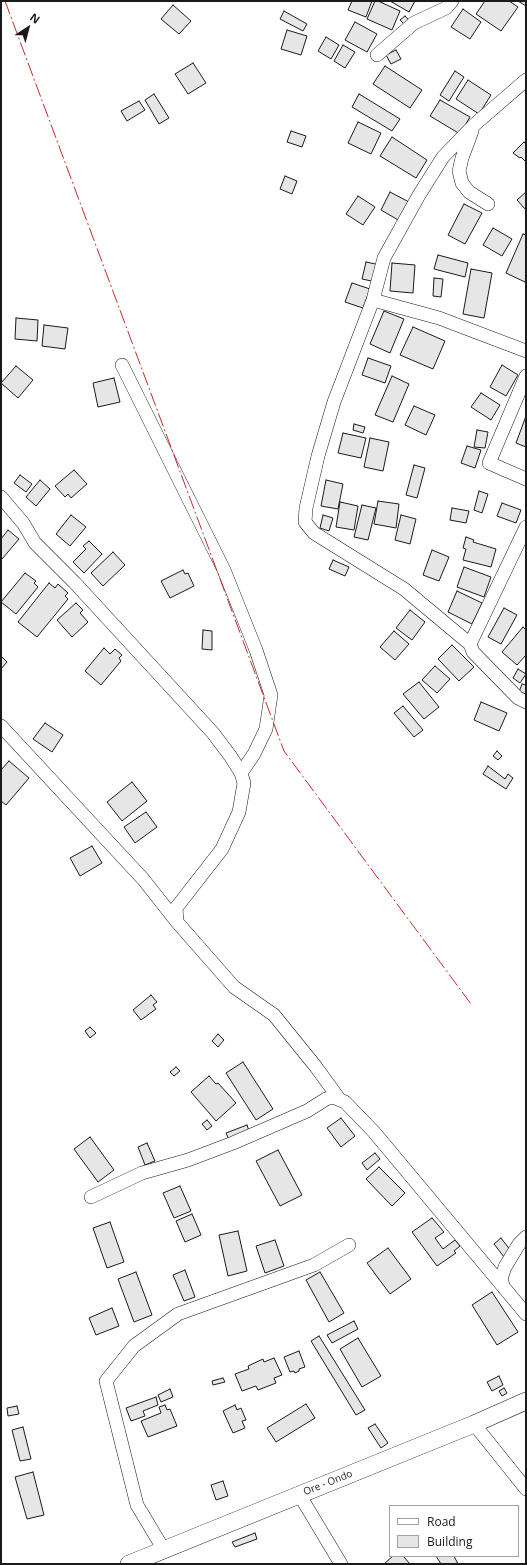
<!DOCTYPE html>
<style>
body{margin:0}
#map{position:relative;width:527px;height:1565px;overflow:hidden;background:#fff;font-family:"Open Sans",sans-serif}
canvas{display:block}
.frame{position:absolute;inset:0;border:2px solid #1a1a1a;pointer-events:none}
.legend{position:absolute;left:389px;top:1505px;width:130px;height:52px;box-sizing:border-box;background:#fff;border:1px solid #a3a3a3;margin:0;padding:5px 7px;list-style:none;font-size:12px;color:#1a1a1a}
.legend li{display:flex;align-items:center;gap:8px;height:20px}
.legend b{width:20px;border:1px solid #a3a3a3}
.north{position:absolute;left:8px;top:8px;width:40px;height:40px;-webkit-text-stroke:3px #fff;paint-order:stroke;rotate:36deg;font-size:11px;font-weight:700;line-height:16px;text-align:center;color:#1a1a1a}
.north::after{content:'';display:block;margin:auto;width:14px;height:18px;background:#1a1a1a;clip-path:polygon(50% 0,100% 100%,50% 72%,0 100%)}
</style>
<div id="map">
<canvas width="527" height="1565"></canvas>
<div class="frame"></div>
<ul class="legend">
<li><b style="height:5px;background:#fff"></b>Road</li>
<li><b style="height:11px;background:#e6e6e6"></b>Building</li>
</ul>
<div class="north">N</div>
</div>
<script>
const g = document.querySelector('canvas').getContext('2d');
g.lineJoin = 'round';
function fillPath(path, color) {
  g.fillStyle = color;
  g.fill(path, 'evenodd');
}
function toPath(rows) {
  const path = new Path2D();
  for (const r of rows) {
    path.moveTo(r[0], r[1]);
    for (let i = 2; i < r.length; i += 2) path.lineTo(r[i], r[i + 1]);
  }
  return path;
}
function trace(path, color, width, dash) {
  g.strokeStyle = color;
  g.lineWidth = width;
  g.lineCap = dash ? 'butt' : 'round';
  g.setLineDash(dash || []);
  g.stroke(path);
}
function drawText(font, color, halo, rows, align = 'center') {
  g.font = font + ' "Open Sans",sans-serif';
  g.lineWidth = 3;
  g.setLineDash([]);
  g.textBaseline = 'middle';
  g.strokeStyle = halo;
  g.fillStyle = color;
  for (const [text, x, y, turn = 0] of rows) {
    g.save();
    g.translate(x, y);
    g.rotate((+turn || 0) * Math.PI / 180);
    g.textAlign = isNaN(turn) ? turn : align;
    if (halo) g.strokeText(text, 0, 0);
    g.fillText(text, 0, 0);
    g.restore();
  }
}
const building = toPath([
 [352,1,372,1,366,17,348,10,352,1],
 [375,1,378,1,400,11,392,30,367,19,375,1],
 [390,1,415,1,409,12,390,1],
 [485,1,509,1,518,7,501,31,476,14,485,1],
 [518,1,526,1,526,6,518,1],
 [173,5,191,21,179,34,161,19,173,5],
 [463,9,481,22,470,39,451,27,463,9],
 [284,11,307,24,303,31,280,19,284,11],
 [405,16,411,22,407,27,400,20,405,16],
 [355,22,377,34,367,52,345,40,355,22],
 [287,30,307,36,301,55,281,49,287,30],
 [326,37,339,45,331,59,318,51,326,37],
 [343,45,355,52,345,68,334,61,343,45],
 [396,50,401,59,391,64,386,55,396,50],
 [193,63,206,83,188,94,175,74,193,63],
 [385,66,422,90,410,108,373,84,385,66],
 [455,71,464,77,449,101,440,95,455,71],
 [468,80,491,95,479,114,456,99,468,80],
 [154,94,169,118,159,124,145,100,154,94],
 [359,94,400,119,392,131,352,107,359,94],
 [440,100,470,117,460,134,430,116,440,100],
 [139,101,145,110,127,121,121,111,139,101],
 [358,122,381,133,371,154,348,143,358,122],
 [291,131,306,136,302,147,287,142,291,131],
 [392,137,427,160,416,178,380,156,392,137],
 [524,142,526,144,526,159,525,161,521,157,520,158,513,153,524,142],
 [285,176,297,181,292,194,280,189,285,176],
 [390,192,409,202,400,221,381,210,390,192],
 [526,192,526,210,517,200,526,192],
 [358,196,375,207,363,225,346,214,358,196],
 [464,204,482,213,465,244,448,235,464,204],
 [493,228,512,239,502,256,483,245,493,228],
 [523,234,526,235,526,279,525,282,506,273,523,234],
 [438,255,468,263,465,277,434,269,438,255],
 [366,262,380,265,376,282,362,279,366,262],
 [392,263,415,265,413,293,390,291,392,263],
 [471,269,492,273,484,318,463,314,471,269],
 [434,278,443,279,441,297,433,296,434,278],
 [352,283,370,289,363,308,345,302,352,283],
 [384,311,404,319,390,353,370,344,384,311],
 [16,318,38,320,37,341,15,339,16,318],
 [44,325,68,328,65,349,42,346,44,325],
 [413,327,445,341,433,369,400,355,413,327],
 [368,358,391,366,385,383,362,375,368,358],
 [502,365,518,375,506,396,490,387,502,365],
 [16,366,33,380,18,398,1,383,16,366],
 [392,376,409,384,393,422,375,415,392,376],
 [114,378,120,402,98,407,93,383,114,378],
 [481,393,500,405,491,420,471,407,481,393],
 [414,406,435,415,426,435,405,425,414,406],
 [526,416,526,447,516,443,526,416],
 [354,424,365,427,363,433,353,430,354,424],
 [477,430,488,432,485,448,474,447,477,430],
 [343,433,366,438,361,458,338,453,343,433],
 [370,438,389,442,383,471,364,467,370,438],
 [467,446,481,450,475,468,461,463,467,446],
 [414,465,425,468,417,498,406,495,414,465],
 [74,470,87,484,71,498,68,494,65,497,55,486,74,470],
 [20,475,32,484,26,492,14,483,20,475],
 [40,480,50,489,36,506,26,497,40,480],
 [326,480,343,484,338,509,321,506,326,480],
 [479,491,488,494,482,513,474,510,479,491],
 [378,501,399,504,396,528,374,524,378,501],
 [340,502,358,506,354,530,336,527,340,502],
 [502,503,521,510,516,523,497,516,502,503],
 [362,505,376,508,368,540,354,537,362,505],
 [452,508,469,511,466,523,450,520,452,508],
 [71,515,86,527,70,546,56,534,71,515],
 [323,515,333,518,329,531,320,528,323,515],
 [401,515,416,519,410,544,395,540,401,515],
 [8,530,19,539,2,559,1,558,1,539,8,530],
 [466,537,474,540,473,542,496,549,491,567,463,560,466,549,463,548,466,537],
 [89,541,102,554,84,573,73,562,86,549,83,546,89,541],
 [432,550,449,557,439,581,423,575,432,550],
 [113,552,125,565,103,586,91,573,113,552],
 [333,560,349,567,345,576,329,569,333,560],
 [464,567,491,577,484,597,457,587,464,567],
 [183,570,185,574,188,573,194,586,170,598,161,581,183,570],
 [25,573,36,581,34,583,38,587,16,614,1,602,25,573],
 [49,583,55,588,58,584,68,593,65,596,68,599,37,637,18,622,49,583],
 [457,591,482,603,472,624,448,612,457,591],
 [76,603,83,610,80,613,88,622,72,637,57,620,76,603],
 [504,608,517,615,501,644,488,637,504,608],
 [410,610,425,622,412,640,396,628,410,610],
 [523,627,526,630,526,655,517,665,502,652,523,627],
 [203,630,212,631,212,650,202,649,203,630],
 [394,631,409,644,395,660,380,647,394,631],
 [452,645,474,667,459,681,438,659,452,645],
 [104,648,110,654,115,649,122,655,119,658,121,661,101,685,85,671,104,648],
 [1,656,7,662,1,669,1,656],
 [435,666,450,679,437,693,422,680,435,666],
 [518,669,526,674,520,683,513,678,518,669],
 [419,682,439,707,424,719,403,694,419,682],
 [522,684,526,685,526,694,519,692,522,684],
 [481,702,507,713,499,731,474,720,481,702],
 [403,706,423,730,414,737,394,713,403,706],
 [45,723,63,735,52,752,33,739,45,723],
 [497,751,502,756,498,760,493,756,497,751],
 [9,761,29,778,6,805,1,801,1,770,9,761],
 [488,766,505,779,508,774,513,778,506,789,483,774,488,766],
 [132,782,147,801,122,821,107,802,132,782],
 [146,812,157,827,135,843,124,827,146,812],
 [92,846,102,863,80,876,70,858,92,846],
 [151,995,157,1002,153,1005,156,1009,141,1020,133,1010,151,995],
 [90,1027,96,1033,90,1038,85,1031,90,1027],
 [218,1034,224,1040,218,1047,212,1041,218,1034],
 [243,1062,273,1109,256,1120,226,1073,243,1062],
 [176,1067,180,1071,174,1076,170,1072,176,1067],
 [209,1076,216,1084,218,1083,236,1103,216,1121,191,1092,209,1076],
 [341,1118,355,1136,341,1147,327,1128,341,1118],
 [207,1120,212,1126,207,1130,202,1124,207,1120],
 [247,1125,250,1134,230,1142,226,1133,247,1125],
 [90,1137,114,1170,98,1182,74,1149,90,1137],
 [147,1143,155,1161,145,1165,138,1147,147,1143],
 [278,1150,302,1195,280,1206,256,1161,278,1150],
 [375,1153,380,1159,367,1170,362,1163,375,1153],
 [379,1167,405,1193,392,1206,366,1179,379,1167],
 [180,1186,191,1211,174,1218,163,1193,180,1186],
 [192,1214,201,1235,185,1242,176,1221,192,1214],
 [432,1218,444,1232,435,1238,443,1249,455,1240,460,1246,454,1251,456,1253,437,1266,412,1232,432,1218],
 [110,1222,124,1262,107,1268,93,1228,110,1222],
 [238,1231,247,1271,228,1276,219,1235,238,1231],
 [501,1238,511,1251,504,1257,494,1244,501,1238],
 [275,1240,284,1266,265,1273,256,1246,275,1240],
 [388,1248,411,1279,390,1294,367,1263,388,1248],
 [185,1270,195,1297,184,1301,173,1275,185,1270],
 [136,1272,152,1315,134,1322,118,1279,136,1272],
 [320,1272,344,1313,329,1322,306,1280,320,1272],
 [492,1292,518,1332,497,1345,472,1305,492,1292],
 [112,1308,119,1326,96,1335,89,1318,112,1308],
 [354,1321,358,1329,332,1343,327,1335,354,1321],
 [319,1336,365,1410,356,1415,311,1341,319,1336],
 [358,1338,381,1376,362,1387,340,1349,358,1338],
 [299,1351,305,1367,299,1369,299,1371,295,1373,294,1371,290,1372,284,1357,299,1351],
 [274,1358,282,1375,274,1378,276,1383,258,1390,256,1386,242,1391,235,1374,249,1369,248,1366,263,1359,264,1362,274,1358],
 [499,1376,503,1385,492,1391,487,1382,499,1376],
 [223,1378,225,1382,213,1385,212,1381,223,1378],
 [504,1388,507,1393,502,1396,499,1391,504,1388],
 [170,1389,173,1397,161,1402,158,1395,170,1389],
 [156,1397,158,1405,143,1411,145,1416,131,1421,126,1408,156,1397],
 [306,1404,315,1418,276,1442,267,1428,306,1404],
 [165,1405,167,1410,170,1409,177,1426,148,1437,141,1421,161,1413,159,1407,165,1405],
 [235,1405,237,1410,241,1408,246,1420,242,1421,245,1428,233,1433,223,1411,235,1405],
 [17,1406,19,1414,8,1416,7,1408,17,1406],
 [375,1424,388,1443,381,1448,368,1428,375,1424],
 [23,1427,31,1459,20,1461,12,1430,23,1427],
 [33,1472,44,1515,27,1519,15,1477,33,1472],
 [223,1481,228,1496,216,1500,211,1485,223,1481],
 [255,1533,257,1539,235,1547,232,1542,255,1533],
 [393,1556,403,1556,410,1564,384,1564,393,1556],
 [436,1556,454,1556,458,1564,441,1564,436,1556]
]);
fillPath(building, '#e6e6e6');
trace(building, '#1a1a1a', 1);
const minor = toPath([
 [377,55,414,23,446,8,452,1],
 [526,80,474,125,443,157,419,195,384,258,373,300,334,402,318,456,306,508,305,522,314,533,404,589,470,644,473,652,518,698,526,702],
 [472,131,462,158,459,171,462,183,469,192,488,204],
 [373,300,439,318,526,351],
 [122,365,224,570,256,650,271,695,266,729,254,754,241,773],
 [526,376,489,463,526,479],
 [1,497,23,523,35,543,75,583,213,733,231,757,241,773,244,783,239,812,222,849,176,908,177,922],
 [470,644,526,527],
 [1,726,143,879,177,922,234,987,274,1015,316,1067,340,1100],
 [91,1197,142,1173,188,1160,233,1143,307,1111,326,1099,333,1097,345,1102,374,1132,526,1314],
 [504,1288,501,1279,505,1267,519,1244,526,1237],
 [474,1424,526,1489],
 [299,1494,341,1564],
 [164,1550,137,1505,106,1381,134,1346,178,1314,314,1265,349,1245]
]);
const major = toPath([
 [129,1564,474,1424,526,1401]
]);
trace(minor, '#1a1a1a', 14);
trace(major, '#1a1a1a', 18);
trace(minor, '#fff', 13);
trace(major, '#fff', 17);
trace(toPath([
 [5,1,284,751,471,1004]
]), '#c62828', 1, [14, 3, 2, 3]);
drawText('10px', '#1a1a1a', '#fff', [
 ["Ore - Ondo",328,1483,-22]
]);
</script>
